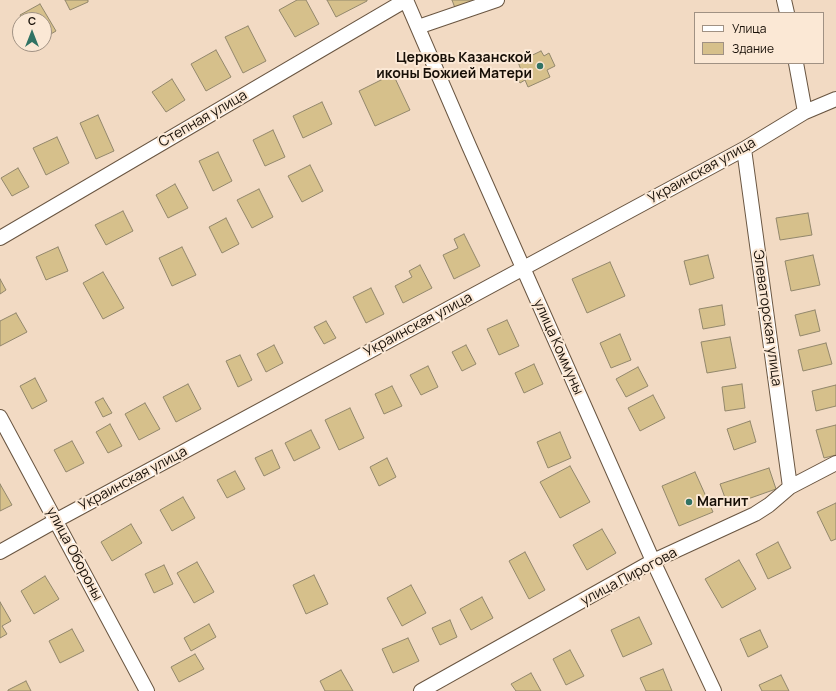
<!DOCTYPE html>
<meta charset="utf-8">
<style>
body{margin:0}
#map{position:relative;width:836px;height:691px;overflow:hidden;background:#f2dac3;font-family:Manrope,sans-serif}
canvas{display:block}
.legend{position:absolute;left:694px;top:12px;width:130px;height:52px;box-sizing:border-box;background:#fbe8d5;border:1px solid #a09183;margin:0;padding:5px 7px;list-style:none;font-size:12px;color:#170f07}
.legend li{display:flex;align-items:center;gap:8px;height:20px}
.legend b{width:20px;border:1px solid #a09183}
.north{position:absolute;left:12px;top:12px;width:40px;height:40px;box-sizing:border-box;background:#fbe8d5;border:1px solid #a09183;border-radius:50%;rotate:0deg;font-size:11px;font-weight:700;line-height:16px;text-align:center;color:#170f07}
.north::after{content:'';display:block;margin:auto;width:14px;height:18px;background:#317364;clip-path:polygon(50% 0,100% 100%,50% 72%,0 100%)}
</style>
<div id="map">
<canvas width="836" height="691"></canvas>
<ul class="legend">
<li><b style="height:5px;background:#fff"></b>Улица</li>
<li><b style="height:11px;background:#d6c08b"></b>Здание</li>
</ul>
<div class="north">С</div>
</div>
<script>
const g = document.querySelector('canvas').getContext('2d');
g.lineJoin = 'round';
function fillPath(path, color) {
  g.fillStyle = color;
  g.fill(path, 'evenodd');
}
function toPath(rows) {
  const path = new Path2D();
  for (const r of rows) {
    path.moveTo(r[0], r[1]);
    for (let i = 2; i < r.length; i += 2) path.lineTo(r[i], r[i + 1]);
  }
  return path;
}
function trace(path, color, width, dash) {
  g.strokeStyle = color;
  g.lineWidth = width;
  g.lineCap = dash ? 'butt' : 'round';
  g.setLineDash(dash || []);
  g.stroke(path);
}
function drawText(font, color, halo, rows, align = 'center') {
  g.font = font + ' Manrope,sans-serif';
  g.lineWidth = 4;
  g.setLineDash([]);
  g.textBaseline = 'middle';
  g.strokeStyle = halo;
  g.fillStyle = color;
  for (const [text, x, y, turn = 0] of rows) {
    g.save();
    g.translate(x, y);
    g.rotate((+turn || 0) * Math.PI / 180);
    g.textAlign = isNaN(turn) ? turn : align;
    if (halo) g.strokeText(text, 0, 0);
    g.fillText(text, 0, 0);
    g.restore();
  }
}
const building = toPath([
 [65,0,88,0,88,2,70,10,65,0],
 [297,0,306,0,319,24,295,37,279,10,297,0],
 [327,0,367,0,367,1,336,17,327,0],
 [452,0,478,0,455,8,452,0],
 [40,4,56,31,44,38,44,20,23,20,20,15,40,4],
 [248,26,266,61,243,73,225,37,248,26],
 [216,50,231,77,206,91,191,64,216,50],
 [541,51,544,56,549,53,555,66,547,70,550,77,528,87,525,80,520,83,515,73,521,70,518,62,541,51],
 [393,74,410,110,375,126,359,91,393,74],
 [172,79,185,100,166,112,152,92,172,79],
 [322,102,332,124,303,138,293,116,322,102],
 [98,115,114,151,96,159,80,123,98,115],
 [273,130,285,157,265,166,253,140,273,130],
 [57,137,69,163,46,175,33,148,57,137],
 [218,152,232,181,213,191,199,161,218,152],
 [310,165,323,191,302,202,288,176,310,165],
 [18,168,29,187,12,196,1,178,18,168],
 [175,184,188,208,168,218,156,195,175,184],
 [259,189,273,217,252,228,237,200,259,189],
 [123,211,133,231,106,245,95,225,123,211],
 [808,213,812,235,780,240,776,218,808,213],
 [226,218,239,244,222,253,209,227,226,218],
 [464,234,480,266,454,279,443,255,458,248,454,239,464,234],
 [58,247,68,271,46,280,36,257,58,247],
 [182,247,196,275,172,286,159,258,182,247],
 [708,255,714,278,690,285,684,261,708,255],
 [813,255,820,285,791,291,785,261,813,255],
 [610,262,625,296,587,313,572,279,610,262],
 [420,265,432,288,403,303,395,286,412,277,409,271,420,265],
 [103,272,124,308,103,319,83,283,103,272],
 [0,279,6,290,0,294,0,279],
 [371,288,384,314,366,323,353,297,371,288],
 [722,305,725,325,703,329,699,309,722,305],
 [815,310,820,331,800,336,795,315,815,310],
 [16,313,27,332,0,346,0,321,16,313],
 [507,320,519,346,499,355,487,329,507,320],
 [326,321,336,338,324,344,314,327,326,321],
 [620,334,631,360,611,368,600,343,620,334],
 [730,337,736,368,707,373,701,342,730,337],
 [826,343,832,364,803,371,798,350,826,343],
 [274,345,283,363,266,372,257,354,274,345],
 [466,345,476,364,462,371,452,352,466,345],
 [240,355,252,380,238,387,226,361,240,355],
 [534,364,543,384,524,393,515,373,534,364],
 [428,366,438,387,421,395,410,375,428,366],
 [638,367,648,386,626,397,616,379,638,367],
 [35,378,47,401,32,409,20,386,35,378],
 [188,384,201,409,176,422,163,397,188,384],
 [742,384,745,408,725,411,722,387,742,384],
 [836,385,836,406,816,411,812,391,836,385],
 [392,386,402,406,384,414,375,394,392,386],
 [653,395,665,418,640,431,628,408,653,395],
 [103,398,112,413,103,417,95,402,103,398],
 [145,403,160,429,139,440,125,414,145,403],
 [350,408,364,438,339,450,325,420,350,408],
 [750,421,756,442,734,450,727,429,750,421],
 [110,424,122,446,108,453,96,432,110,424],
 [836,425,836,455,824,458,816,430,836,425],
 [311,430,320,448,294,461,285,443,311,430],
 [560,432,571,458,548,468,537,442,560,432],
 [72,441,84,463,66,472,54,450,72,441],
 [272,450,280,468,264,476,255,458,272,450],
 [387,458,396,477,379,486,370,467,387,458],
 [570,466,590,502,560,518,540,482,570,466],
 [769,468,776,489,728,506,720,484,769,468],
 [235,471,245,489,227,498,217,480,235,471],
 [695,472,713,512,679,526,662,486,695,472],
 [0,484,12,505,0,511,0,484],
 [183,497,195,518,172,531,160,510,183,497],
 [836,503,836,539,831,541,817,512,836,503],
 [131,524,142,543,112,561,101,542,131,524],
 [602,529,616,553,587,570,573,545,602,529],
 [778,542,791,568,768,579,756,554,778,542],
 [525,552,545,590,529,599,509,561,525,552],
 [739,560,756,589,722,608,705,579,739,560],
 [197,562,214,592,194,603,177,573,197,562],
 [164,565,173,584,154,593,145,574,164,565],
 [314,575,328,604,306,614,293,585,314,575],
 [45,576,59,599,34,614,21,591,45,576],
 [411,585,426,613,402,626,387,598,411,585],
 [482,597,493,618,471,630,460,609,482,597],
 [0,602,11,621,2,626,7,634,0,638,0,602],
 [639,617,652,644,623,657,611,630,639,617],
 [450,620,457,637,440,645,432,628,450,620],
 [209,624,216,637,191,651,184,638,209,624],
 [72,629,84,651,60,663,49,641,72,629],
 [760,630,768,647,748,657,740,639,760,630],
 [408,638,419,661,393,673,382,649,408,638],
 [570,650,584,676,566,685,553,659,570,650],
 [195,654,204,669,179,682,171,667,195,654],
 [663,669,672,691,646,691,640,678,663,669],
 [341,670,353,691,325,691,320,681,341,670],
 [531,673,541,691,516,691,511,684,531,673],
 [781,675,789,691,762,691,759,685,781,675],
 [26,681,31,691,8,691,8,690,26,681]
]);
fillPath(building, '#d6c08b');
trace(building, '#92876c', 1);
const minor = toPath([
 [406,0,469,146,653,561,714,691],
 [784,0,787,13],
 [418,27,497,0],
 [796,63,805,112],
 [744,149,790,487],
 [0,238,406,0],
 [0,417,147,691],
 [0,552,57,520,744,149,805,112,836,99],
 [421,691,653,561,755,514,769,505,790,487,836,463]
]);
trace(minor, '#695541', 16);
trace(minor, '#fff', 14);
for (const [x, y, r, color] of [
 [540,66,4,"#317364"],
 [689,502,4,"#317364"]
]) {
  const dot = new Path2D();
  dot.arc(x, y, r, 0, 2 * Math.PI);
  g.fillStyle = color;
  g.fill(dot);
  trace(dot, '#fbe8d5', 1.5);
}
drawText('bold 14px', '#170f07', '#fbe8d5', [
 ["Церковь Казанской",532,58],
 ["иконы Божией Матери",532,74],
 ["Магнит",697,502,"left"]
], 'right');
drawText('14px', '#170f07', '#fbe8d5', [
 ["Степная улица",203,119,-30],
 ["Украинская улица",702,171,-29],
 ["Элеваторская улица",767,318,82],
 ["Украинская улица",418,325,-28],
 ["улица Коммуны",558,347,66],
 ["Украинская улица",133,479,-28],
 ["улица Обороны",74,554,62],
 ["улица Пирогова",629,577,-28]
]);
</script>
